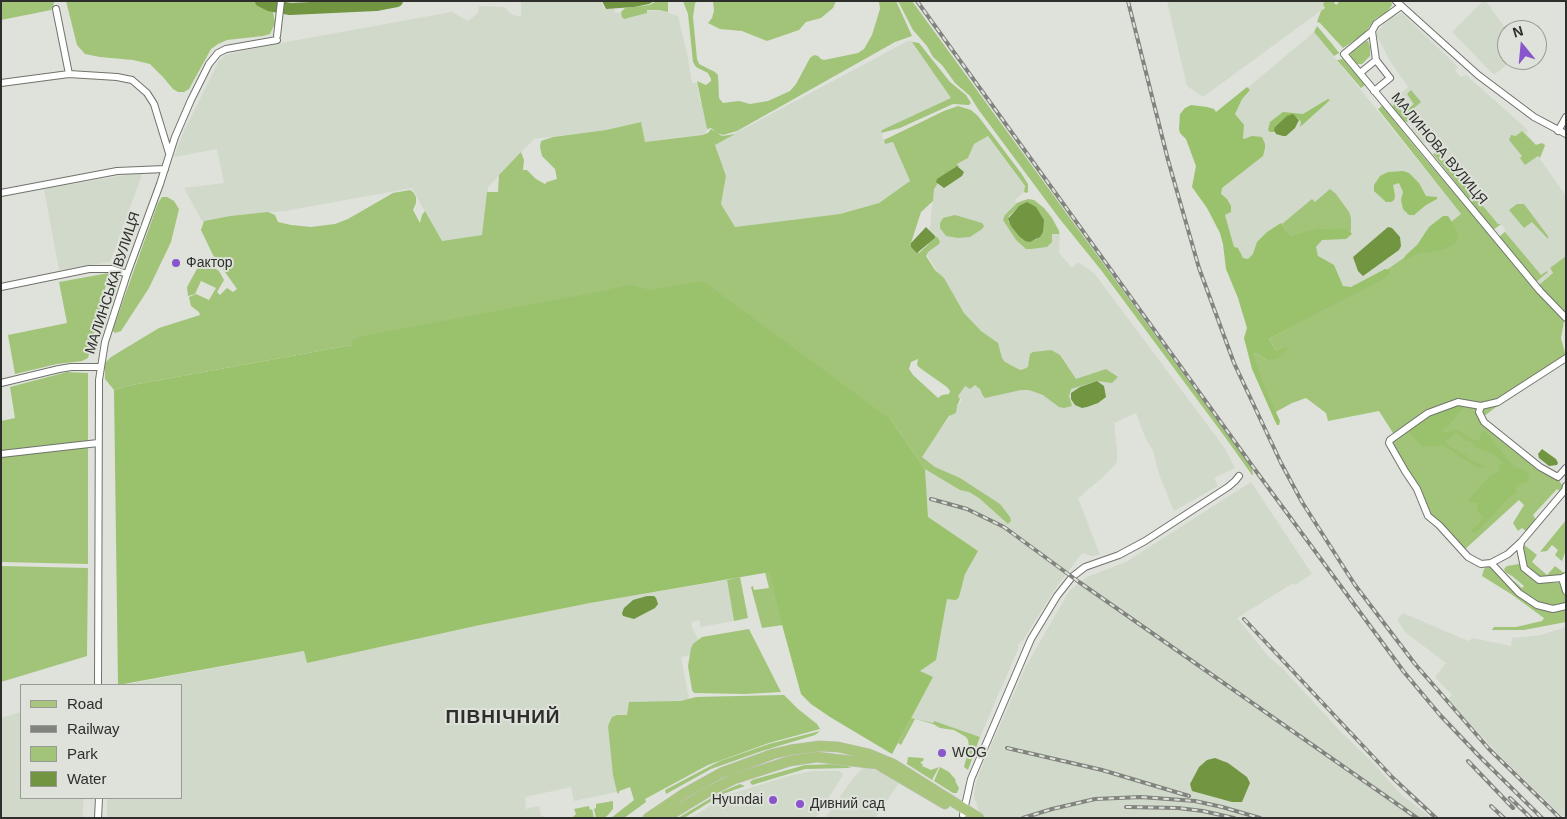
<!DOCTYPE html>
<meta charset="utf-8">
<style>
body{margin:0}
#map{position:relative;width:1567px;height:819px;overflow:hidden;background:#dee2da;font-family:Arial,sans-serif}
canvas{display:block}
.frame{position:absolute;inset:0;border:2px solid #2e2f2c;pointer-events:none}
.legend{position:absolute;left:20px;top:684px;width:162px;height:115px;box-sizing:border-box;background:#dee2da;border:1px solid #989a94;margin:0;padding:6px 9px;list-style:none;font-size:15px;color:#2e2f2c}
.legend li{display:flex;align-items:center;gap:10px;height:25px}
.legend b{width:25px;border:1px solid #989a94}
.north{position:absolute;left:1497px;top:20px;width:50px;height:50px;box-sizing:border-box;background:#dee2da;border:1px solid #989a94;border-radius:50%;rotate:343deg;font-size:14px;font-weight:700;line-height:20px;text-align:center;color:#2e2f2c}
.north::after{content:'';display:block;margin:auto;width:18px;height:22px;background:#8955cd;clip-path:polygon(50% 0,100% 100%,50% 72%,0 100%)}
</style>
<div id="map">
<canvas width="1567" height="819"></canvas>
<div class="frame"></div>
<ul class="legend">
<li><b style="height:6px;background:#a9c47c"></b>Road</li>
<li><b style="height:6px;background:#81837e"></b>Railway</li>
<li><b style="height:14px;background:#a1c479"></b>Park</li>
<li><b style="height:14px;background:#719541"></b>Water</li>
</ul>
<div class="north">N</div>
</div>
<script>
const g = document.querySelector('canvas').getContext('2d');
g.lineJoin = 'round';
function fillPath(path, color) {
  g.fillStyle = color;
  g.fill(path, 'evenodd');
}
function toPath(rows) {
  const path = new Path2D();
  for (const r of rows) {
    path.moveTo(r[0], r[1]);
    for (let i = 2; i < r.length; i += 2) path.lineTo(r[i], r[i + 1]);
  }
  return path;
}
function trace(path, color, width, dash) {
  g.strokeStyle = color;
  g.lineWidth = width;
  g.lineCap = dash ? 'butt' : 'round';
  g.setLineDash(dash || []);
  g.stroke(path);
}
function drawText(font, color, halo, rows, align = 'center') {
  g.font = font + ' Arial,sans-serif';
  g.lineWidth = 4;
  g.setLineDash([]);
  g.textBaseline = 'middle';
  g.strokeStyle = halo;
  g.fillStyle = color;
  for (const [text, x, y, turn = 0] of rows) {
    g.save();
    g.translate(x, y);
    g.rotate((+turn || 0) * Math.PI / 180);
    g.textAlign = isNaN(turn) ? turn : align;
    if (halo) g.strokeText(text, 0, 0);
    g.fillText(text, 0, 0);
    g.restore();
  }
}
fillPath(toPath([
 [527,1,601,1,604,9,614,8,615,13,659,10,678,16,688,58,692,83,697,83,700,101,702,102,707,129,705,134,645,142,640,122,606,130,534,139,488,187,483,235,441,241,412,188,285,211,230,216,202,221,184,188,224,183,217,149,174,157,185,128,187,125,219,61,225,55,281,43,452,12,468,21,478,13,479,6,504,7,513,15,521,17,521,2],
 [1167,1,1334,1,1203,97,1187,86],
 [1483,1,1486,1,1507,31,1507,60,1513,60,1494,75,1452,32],
 [1402,13,1458,67,1455,71,1461,77,1466,75,1528,130,1526,133,1536,145,1542,143,1545,145,1543,152,1538,156,1566,196,1566,256,1550,269,1553,273,1539,285,1499,237,1506,230,1501,224,1493,230,1433,154,1437,151,1430,143,1421,143,1411,130,1414,125,1411,121,1405,122,1391,107,1391,102,1408,87,1390,61,1376,34,1389,18],
 [1314,32,1461,214,1415,250,1348,297,1237,260,1200,124,1245,90],
 [908,41,912,42,952,98,881,132,885,144,893,142,910,181,879,203,840,214,735,227,721,204,726,176,715,144],
 [988,136,1025,187,1024,192,1015,200,1016,203,1023,200,1034,200,1049,213,1060,233,1059,253,1072,268,1078,262,1094,273,1224,447,1235,468,1214,478,1218,486,1174,511,1159,474,1153,451,1145,437,1136,413,1114,423,1117,450,1117,462,1103,477,1078,498,1100,555,1091,556,1082,553,1057,586,1023,640,1018,645,1019,647,980,737,934,721,933,723,911,718,933,677,919,671,936,660,947,599,959,597,965,574,970,564,928,517,925,469,918,460,962,400,958,396,973,326,927,255,935,178,968,158,974,144],
 [143,172,110,262,59,270,44,189],
 [1251,482,1312,574,1295,585,1293,583,1237,618,1269,657,1282,668,1343,734,1375,765,1388,780,1404,797,1432,818,988,818,979,812,974,796,975,787,980,771,1026,666,1070,590,1087,577,1126,562],
 [727,580,734,621,701,627,699,620,691,622,692,628,699,640,693,644,690,655,681,657,689,699,696,697,784,695,815,726,619,791,619,794,616,792,574,801,571,787,525,797,526,810,528,808,539,806,541,816,549,818,107,818,107,798,181,798,181,685,123,685,305,651,307,663,480,625,590,603],
 [1403,613,1468,641,1473,638,1511,646,1512,638,1541,635,1566,627,1566,818,1557,811,1498,754,1448,699,1452,695,1435,677,1446,663,1405,632,1397,619],
 [21,712,21,798,84,798,82,818,1,818,1,718],
 [864,767,884,773,900,781,875,818,825,818,854,777],
 [812,771,840,771,843,775,816,818,691,818,725,796,788,776]
]), '#d1d9ca');
fillPath(toPath([
 [1,1,55,1,51,10,1,20],
 [66,1,281,1,280,7,269,5,273,12,275,23,270,34,263,36,227,40,218,44,211,49,189,89,184,92,178,92,173,89,163,77,150,64,133,60,100,57,85,54,77,45],
 [657,1,668,1,668,12,659,10,647,10,647,13,624,19,622,17,621,12,625,8,649,5],
 [683,1,698,1,695,3,693,17,697,59,699,64,715,72,718,75,719,98,723,103,739,101,750,104,768,101,790,91,796,84,810,58,814,55,818,56,821,59,824,60,858,53,864,49,872,35,880,9,879,1,896,1,912,36,895,42,737,131,723,135,717,133,711,128,707,129,697,81,706,85,711,81,711,79,708,73,696,67,693,62,688,14],
 [713,1,836,1,833,8,821,18,806,22,799,30,767,41,742,31,720,29,708,23,712,18,714,11],
 [898,1,912,1,1249,464,1252,469,1253,475,1252,475,1225,437,1101,270,1059,218,978,109,970,96,955,83,942,65,933,57,927,46,913,30],
 [1325,1,1333,1,1336,5,1340,1,1391,1,1392,5,1386,13,1375,19,1364,34,1343,48,1320,23,1317,22,1321,11,1325,8,1323,4],
 [1317,26,1333,45,1339,53,1334,56,1314,32],
 [908,41,919,43,950,82,966,95,971,103,969,105,953,104,900,128,881,133,882,130,951,98,912,42],
 [1366,41,1368,41,1370,47,1370,56,1362,64,1357,64,1352,60,1350,54],
 [1343,59,1365,85,1361,88,1337,60],
 [1411,90,1421,102,1408,113,1410,121,1407,122,1402,120,1391,107,1395,104,1403,113,1414,104,1407,94],
 [958,106,971,110,978,116,1021,173,1028,184,1028,192,1026,193,1024,192,1025,186,988,136,974,144,968,158,957,164,959,167,955,167,936,181,938,183,934,189,933,201,921,212,911,243,919,253,935,238,935,236,938,238,940,242,939,244,928,252,926,256,935,270,944,278,964,313,981,331,998,343,1002,358,1005,362,1020,370,1024,369,1028,367,1030,354,1033,352,1051,350,1060,355,1076,379,1106,369,1118,377,1112,383,1097,381,1071,389,1069,396,1072,406,1064,408,1059,407,1043,395,1029,390,1021,390,985,398,983,396,980,389,975,385,970,389,965,386,958,396,960,399,957,406,956,413,949,416,945,422,922,457,935,467,960,478,1000,504,1010,517,1011,521,1008,524,979,498,969,492,960,490,925,469,891,420,533,312,127,386,114,390,105,379,105,363,111,357,159,328,200,315,199,312,191,306,189,297,196,294,209,300,216,288,201,281,195,294,188,296,187,287,198,267,209,264,219,271,224,280,217,292,220,295,227,288,233,292,237,289,213,255,201,230,204,221,230,216,268,212,275,215,278,222,291,225,311,227,335,224,348,219,393,193,410,190,413,192,416,197,416,203,413,210,420,223,422,215,425,211,442,241,482,235,487,192,498,192,499,175,521,152,524,160,523,170,527,170,536,179,545,184,547,182,557,179,555,169,542,156,540,147,541,141,553,137,606,130,641,122,645,142,702,135,708,133,711,129,722,136,735,134,715,145,726,176,721,204,735,227,840,214,879,203,910,181,893,142,885,144,884,140,944,111],
 [918,359,917,365,920,368,947,387,950,391,949,394,942,395,938,398,913,375,909,369,911,362],
 [1382,106,1421,154,1564,322,1561,338,1566,357,1537,376,1479,420,1559,480,1563,487,1561,492,1557,489,1533,515,1536,520,1527,532,1522,528,1518,531,1513,523,1524,505,1519,500,1463,551,1430,513,1393,447,1393,433,1379,411,1328,421,1326,413,1306,398,1292,403,1274,413,1253,358,1253,354,1256,353,1266,360,1276,351,1269,339,1348,297,1415,250,1461,214,1378,109],
 [1522,131,1536,145,1542,143,1545,145,1540,158,1538,156,1525,165,1520,158,1522,156,1509,140,1511,135,1516,136],
 [1437,151,1498,224,1501,224,1493,230,1433,154],
 [1330,189,1336,194,1349,212,1351,218,1351,232,1349,230,1318,228,1296,236,1292,236,1287,232,1282,224,1312,199,1315,202],
 [162,197,167,197,174,201,179,209,171,242,149,288,121,331,115,333,113,331,114,326,158,203],
 [1028,199,1034,200,1044,208,1052,218,1059,231,1059,234,1052,234,1052,242,1047,247,1031,249,1026,249,1016,240,1003,220,1005,215,1017,203],
 [1019,206,1043,232,1036,240,1025,241,1008,221,1009,216],
 [1517,204,1524,204,1548,236,1548,239,1532,222,1524,228,1509,210],
 [955,215,982,223,984,226,982,229,970,237,958,238,946,236,940,228,940,223,943,218],
 [1505,232,1541,275,1547,271,1548,272,1536,282,1499,237],
 [1566,256,1566,313,1539,285,1553,273,1550,268],
 [109,273,88,358,82,361,57,364,15,374,8,335,67,323,59,282],
 [67,372,88,373,88,564,1,562,1,421,15,418,10,387],
 [1566,520,1566,550,1562,561,1564,563,1555,555,1558,550,1552,545,1547,551,1540,552],
 [1523,544,1537,555,1532,562,1547,575,1555,566,1564,573,1561,576,1540,578,1524,565],
 [1519,564,1524,571,1538,583,1561,583,1566,598,1566,604,1554,607,1541,604,1522,594,1512,582,1514,581,1522,588,1524,586,1512,576,1505,572,1504,569,1507,566],
 [1,566,88,568,87,656,1,682],
 [1488,566,1493,569,1516,594,1557,611,1566,609,1566,622,1524,630,1492,630,1494,627,1516,627,1542,621,1544,618,1511,594,1482,576,1484,569],
 [771,571,775,599,783,625,762,628,751,587,753,586,754,590,769,588,765,572],
 [740,577,748,618,734,621,727,580],
 [749,629,781,692,745,694,694,693,692,690,688,666,691,648,693,644,702,637],
 [784,695,798,709,817,724,820,729,769,743,708,765,645,799,646,802,624,818,611,818,634,800,630,787,619,791,619,794,617,792,613,775,608,726,612,717,617,715,627,715,629,702,681,701,696,697],
 [911,718,933,723,934,721,980,737,968,770,964,767,969,747,968,740,966,737,954,730,940,728,933,724,915,719,901,745,898,743],
 [820,731,815,735,762,751,711,769,666,794,665,790,720,761,769,744],
 [908,757,923,758,924,760,920,763,923,764,922,766,931,770,939,767,932,780,907,764],
 [837,764,852,767,848,768,805,769,752,785,750,782,752,780,805,765],
 [940,767,949,772,956,780,955,781,959,788,957,793,953,793,934,781],
 [740,784,745,786,723,794,684,818,678,818,721,792],
 [613,801,613,809,608,815,604,818,596,818,594,809,596,808,596,804],
 [589,806,590,810,592,809,594,818,572,818,576,814,574,809]
]), '#a1c479');
fillPath(toPath([
 [1247,87,1250,90,1242,99,1235,114,1244,125,1243,138,1244,139,1252,136,1262,137,1265,144,1265,148,1263,156,1222,188,1221,194,1227,199,1231,206,1231,212,1225,215,1234,247,1238,248,1243,258,1248,259,1253,254,1257,242,1267,232,1281,223,1287,232,1292,236,1318,228,1346,229,1349,230,1352,234,1346,239,1322,240,1316,247,1318,256,1334,265,1343,286,1351,287,1385,269,1390,270,1389,273,1385,278,1269,339,1276,351,1286,348,1288,349,1277,359,1266,360,1256,353,1253,354,1263,383,1280,421,1279,425,1277,425,1275,421,1252,369,1244,338,1247,328,1238,298,1226,269,1223,244,1220,233,1207,208,1192,187,1196,166,1186,139,1180,133,1179,129,1180,114,1185,108,1191,105,1207,107,1214,109,1216,112],
 [1328,99,1330,100,1300,127,1301,122,1298,118,1290,115,1275,127,1275,132,1270,132,1268,130,1270,122,1283,112,1303,114],
 [1403,171,1409,173,1419,183,1426,196,1437,197,1437,199,1426,205,1414,215,1409,215,1403,209,1401,200,1403,192,1399,183,1393,185,1395,196,1394,200,1391,202,1386,202,1374,191,1374,185,1380,176,1388,172],
 [1443,216,1448,216,1450,219,1459,235,1458,239,1453,245,1444,249,1426,253,1422,252,1404,260,1405,256,1417,245,1429,227],
 [703,281,891,420,925,469,928,517,978,551,965,574,959,597,956,600,947,599,936,660,920,671,933,677,892,754,830,717,811,704,801,694,775,599,770,572,590,603,480,625,307,663,304,651,118,685,114,390,127,386,352,345,352,340,363,336,603,291,623,286,631,285,649,290],
 [1455,404,1463,406,1463,408,1449,425,1443,429,1443,431,1447,433,1454,430,1460,431,1469,438,1478,441,1480,439,1481,433,1485,431,1514,467,1526,470,1529,474,1528,482,1517,485,1516,487,1516,493,1508,498,1482,527,1474,533,1471,530,1480,523,1483,516,1477,511,1478,503,1470,502,1469,499,1491,475,1500,471,1498,467,1503,462,1492,453,1477,448,1472,442,1466,441,1458,433,1454,434,1447,440,1446,442,1448,446,1466,455,1470,460,1484,466,1482,468,1476,467,1443,445,1422,447,1410,433,1409,430,1421,418]
]), '#9ac16b');
fillPath(toPath([
 [602,1,654,1,649,4,634,7,606,9],
 [1293,114,1299,120,1295,128,1286,136,1283,136,1276,134,1274,130,1275,127,1287,116],
 [957,166,964,172,962,176,944,188,936,182,937,179],
 [1027,202,1036,207,1044,220,1043,232,1040,237,1030,242,1025,241,1019,236,1011,226,1008,219,1019,206],
 [926,227,935,236,935,238,917,253,911,247,911,243],
 [1388,227,1392,228,1400,237,1401,246,1399,250,1363,276,1358,271,1353,257],
 [1097,381,1104,386,1106,397,1098,403,1087,407,1082,408,1075,405,1071,399,1071,393,1080,387],
 [1542,449,1556,459,1558,463,1557,465,1549,466,1539,458,1538,454],
 [647,596,654,596,656,598,658,604,655,608,634,619,623,616,622,613,624,608,633,600],
 [1215,758,1228,763,1247,777,1250,783,1242,802,1232,802,1192,791,1190,784,1199,767,1207,760]
]), '#719541');
trace(toPath([
 [261,1,269,5,290,9,376,5,397,1]
]), '#719541', 12);
const minor = toPath([
 [1396,1,1478,75,1534,117,1566,134],
 [1401,6,1376,24,1372,31,1344,54,1540,291,1566,318],
 [56,9,69,74],
 [1372,31,1376,60,1390,78,1374,91],
 [277,36,281,1],
 [1360,73,1376,60],
 [1,83,69,74,117,77,132,80,147,93,154,104,169,153],
 [1558,131,1566,117],
 [1,193,117,171,165,169],
 [1,287,89,269,112,269,127,274],
 [1566,358,1498,402,1481,406,1458,402,1428,413,1390,440,1389,443,1405,471,1417,489,1428,516,1439,525,1468,557,1481,564,1491,563,1519,593,1537,605,1553,609,1566,606],
 [1,383,59,369,71,367,100,367],
 [1481,406,1479,412,1484,422,1540,467,1558,477,1566,468],
 [1,454,98,443],
 [1566,486,1565,490,1521,542,1520,548,1524,568,1539,580,1562,578,1566,576],
 [1491,563,1508,554,1521,542],
 [1562,578,1566,591],
 [98,685,99,380,105,342,127,274,160,184,175,137,191,100,209,64,218,53,226,49,277,40],
 [963,815,971,779,1031,639,1057,596,1072,577,1085,567,1119,555,1145,541,1228,487,1235,481,1239,476],
 [98,818,99,798]
]);
const primary = toPath([
 [648,818,685,793,721,773,773,754,790,750,819,746,838,747,869,754,893,764,979,818],
 [665,818,706,793,734,779,790,761,817,757,877,764,945,804]
]);
trace(minor, '#70736c', 8);
trace(primary, '#c0c1c0', 11);
trace(minor, '#fff', 6);
trace(primary, '#a9c47c', 10);
const rail = toPath([
 [917,1,1256,471,1404,672,1440,715,1479,756,1542,818],
 [1128,1,1168,160,1199,268,1234,363,1281,463,1302,502,1355,585,1415,664,1489,749,1560,818],
 [931,499,967,509,1004,527,1079,582,1417,818],
 [1244,619,1393,778,1436,818],
 [1007,748,1102,770,1189,796],
 [1468,761,1513,808],
 [1510,798,1531,818],
 [1491,806,1504,818],
 [1126,807,1178,808,1203,811,1234,818],
 [1023,818,1052,809,1095,799,1141,797,1195,801,1222,807,1260,818]
]);
trace(rail, '#81837e', 4);
trace(rail, '#dee2da', 2, [5.5]);
for (const [x, y, r, color] of [
 [176,263,5,"#8955cd"],
 [942,753,5,"#8955cd"],
 [773,800,5,"#8955cd"],
 [800,804,5,"#8955cd"]
]) {
  const dot = new Path2D();
  dot.arc(x, y, r, 0, 2 * Math.PI);
  g.fillStyle = color;
  g.fill(dot);
  trace(dot, '#dee2da', 2);
}
drawText('14px', '#2e2f2c', '#dee2da', [
 ["МАЛИНОВА ВУЛИЦЯ",1439,149,50],
 ["МАЛИНСЬКА ВУЛИЦЯ",113,283,-72]
]);
drawText('14px', '#2e2f2c', '#dee2da', [
 ["Фактор",186,263],
 ["WOG",952,753],
 ["Hyundai",763,800,"right"],
 ["Дивний сад",810,804]
], 'left');
g.letterSpacing = '1px';
drawText('bold 19px', '#2e2f2c', '#dee2da', [
 ["ПІВНІЧНИЙ",503,718]
]);
g.letterSpacing = '0px';
</script>
